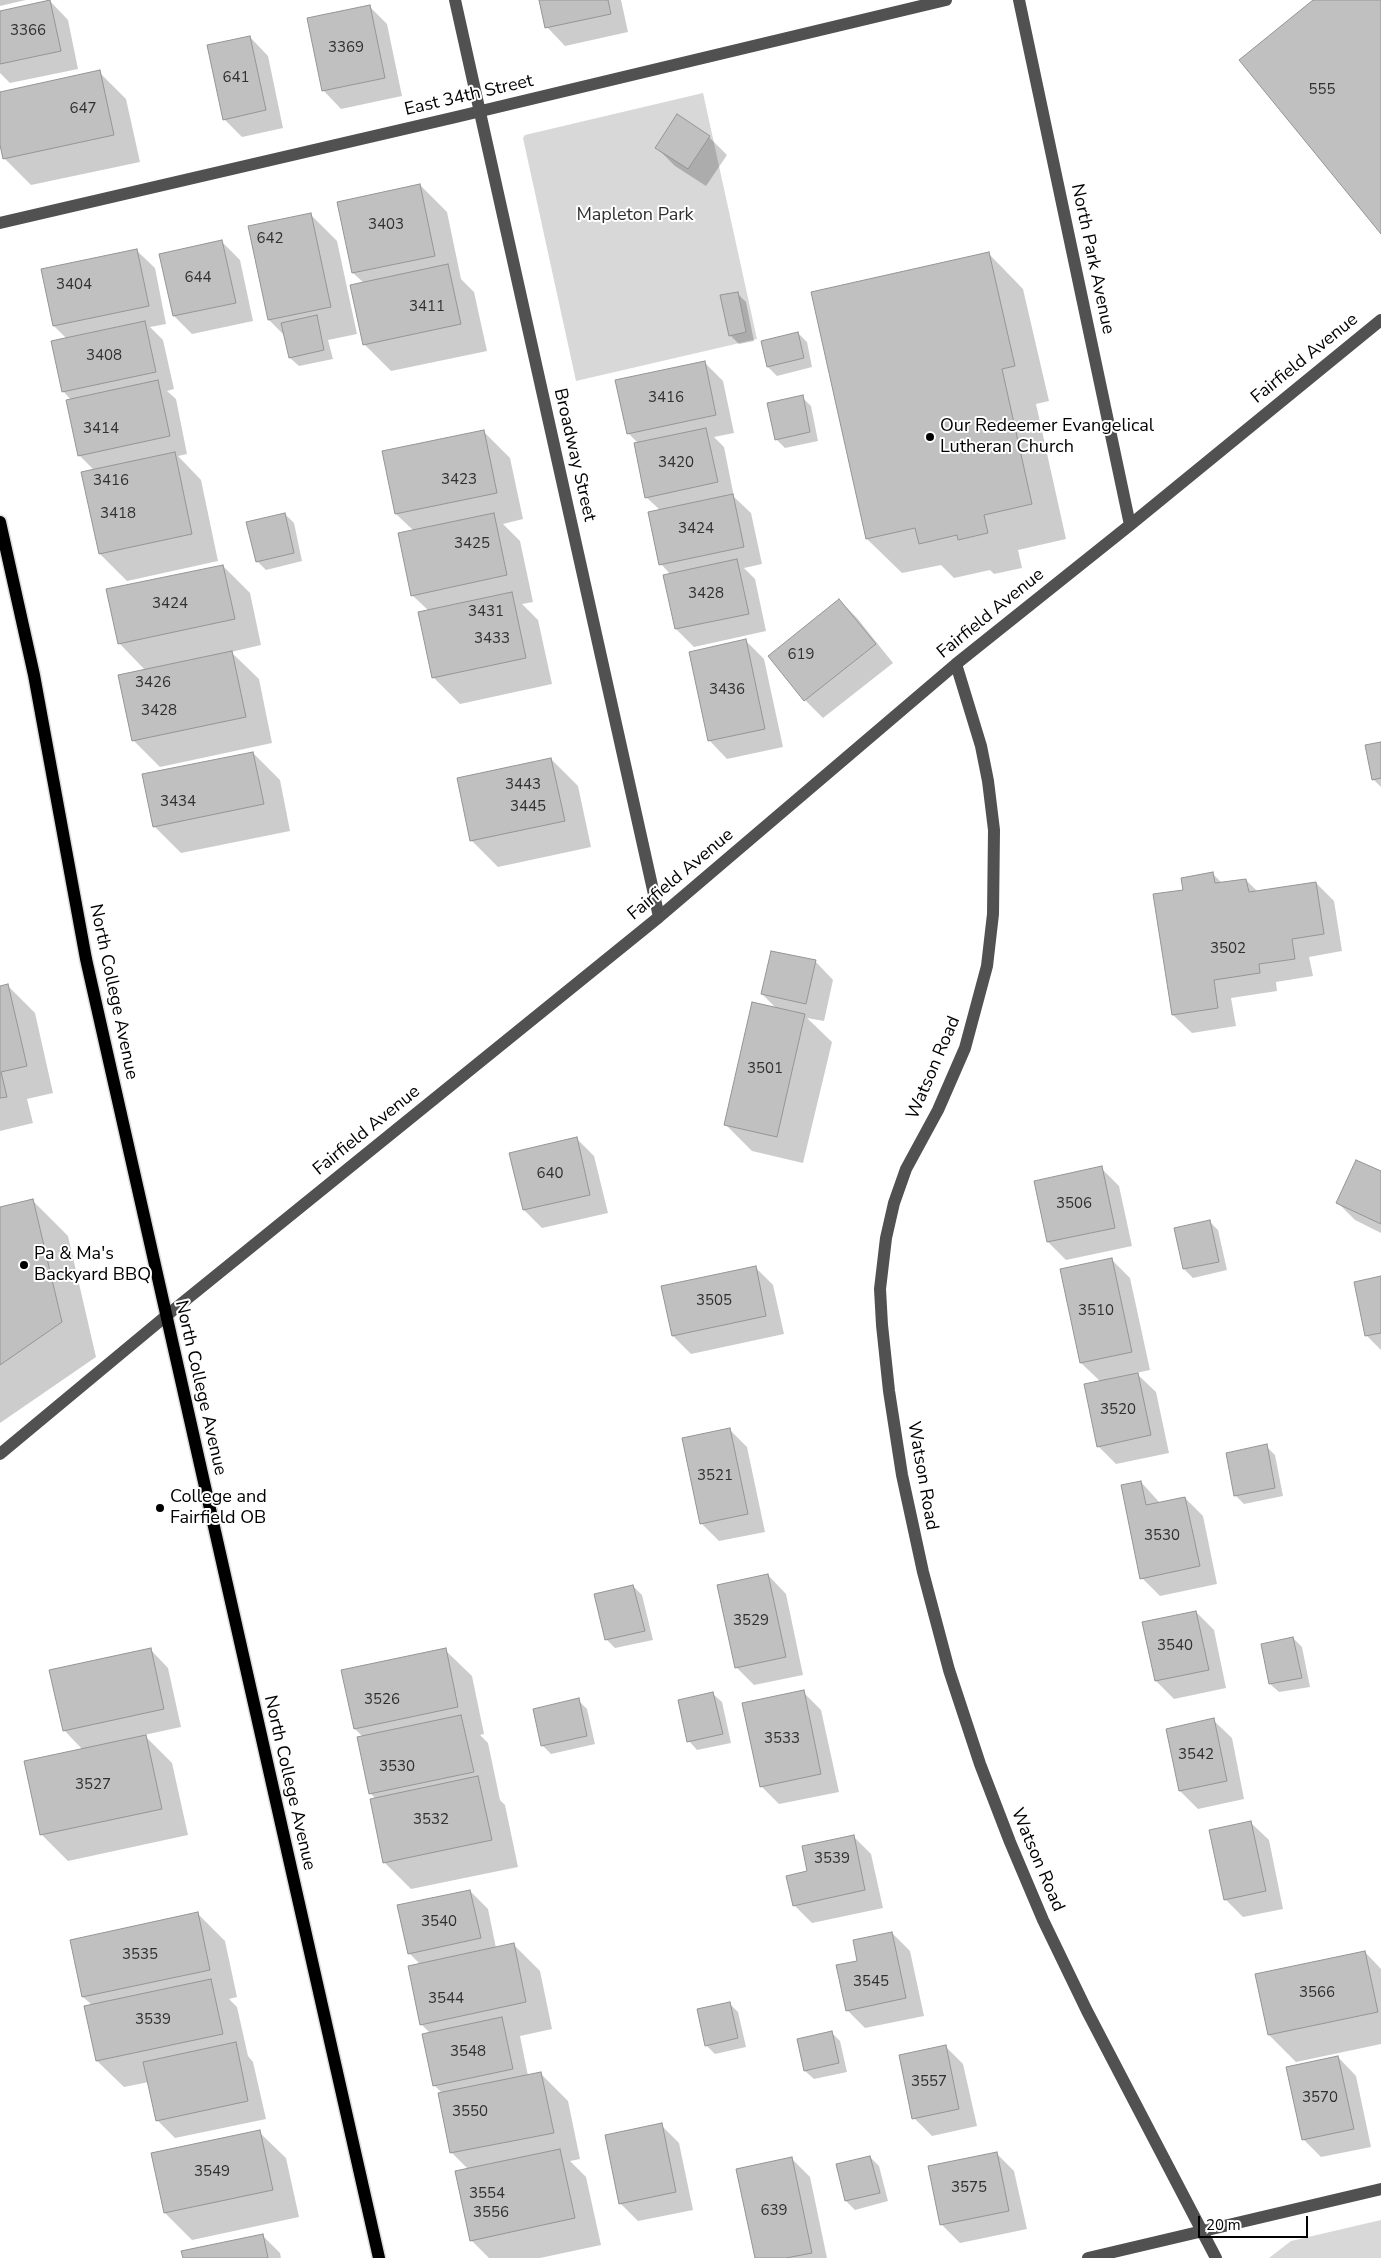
<!DOCTYPE html>
<style>
body{margin:0}
#map{position:relative;width:1381px;height:2258px;overflow:hidden;background:#fff;font-family:"Nunito Sans",sans-serif}
canvas{display:block}
.scale{position:absolute;left:1198px;top:2216px;width:110px;height:22px;box-sizing:border-box;border:2px solid #000;border-top:0;padding-left:6px;font-size:15px;line-height:18px;white-space:nowrap;color:#000;-webkit-text-stroke:4px #fff;paint-order:stroke}
</style>
<div id="map">
<canvas width="1381" height="2258"></canvas>
<div class="scale">20 m</div>
</div>
<script>
const g = document.querySelector('canvas').getContext('2d');
g.lineJoin = 'round';
function fillPath(path, color) {
  g.fillStyle = color;
  g.fill(path, 'evenodd');
}
function toPath(rows) {
  const path = new Path2D();
  for (const r of rows) {
    path.moveTo(r[0], r[1]);
    for (let i = 2; i < r.length; i += 2) path.lineTo(r[i], r[i + 1]);
  }
  return path;
}
function trace(path, color, width, dash) {
  g.strokeStyle = color;
  g.lineWidth = width;
  g.lineCap = dash ? 'butt' : 'round';
  g.setLineDash(dash || []);
  g.stroke(path);
}
function drawText(font, color, halo, rows, align = 'center') {
  g.font = font + ' "Nunito Sans",sans-serif';
  g.lineWidth = 4;
  g.setLineDash([]);
  g.textBaseline = 'middle';
  g.strokeStyle = halo;
  g.fillStyle = color;
  for (const [text, x, y, turn = 0] of rows) {
    g.save();
    g.translate(x, y);
    g.rotate((+turn || 0) * Math.PI / 180);
    g.textAlign = isNaN(turn) ? turn : align;
    if (halo) g.strokeText(text, 0, 0);
    g.fillText(text, 0, 0);
    g.restore();
  }
}
fillPath(toPath([
 [703,93,757,339,576,381,523,138,525,135],
 [1381,2220,1381,2258,1269,2258,1291,2241]
]), '#d8d8d8');
fillPath(toPath([
 [0,0,26,0,0,6],
 [541,0,621,0,628,32,565,46,547,27],
 [50,1,68,20,78,69,10,83,0,73,0,12],
 [369,6,387,24,402,96,341,109,323,90],
 [250,37,268,56,283,128,242,137,224,119],
 [99,72,126,99,140,162,31,185,4,158,0,139,0,93],
 [709,137,727,155,706,186,675,166,657,148],
 [420,185,447,212,461,279,474,292,487,351,391,371,364,344,364,283,353,273],
 [310,214,337,241,357,334,328,340,333,359,299,366,290,358,286,337,269,320,249,227],
 [222,242,240,260,253,321,192,334,174,316],
 [136,250,155,268,166,324,150,327,163,340,174,389,167,391,176,399,187,454,178,456,201,480,218,561,127,581,100,554,94,470,79,455,71,400,63,391,67,339,54,326],
 [989,254,1023,289,1049,401,1036,404,1066,539,1018,550,1022,568,994,574,990,570,954,578,941,565,902,573,867,539,812,293],
 [737,293,746,302,754,341,739,344,730,335],
 [798,333,807,342,812,367,777,376,768,367,762,342],
 [705,363,723,381,734,433,714,437,724,447,734,497,751,513,762,564,744,568,755,579,766,631,694,647,676,629,671,575,661,564,660,510,646,497,638,443,628,433],
 [802,397,811,406,818,441,785,448,776,439],
 [483,431,510,458,523,519,503,524,520,541,533,602,522,604,538,620,552,684,460,704,433,677,429,611,412,595,414,531,396,514],
 [285,514,294,523,302,561,266,570,257,561],
 [223,566,250,593,261,645,231,652,259,679,272,743,160,767,133,740,146,671,119,643],
 [839,600,857,618,893,663,823,718,805,700,769,656],
 [746,641,764,659,783,747,727,759,709,740],
 [1381,743,1381,787,1373,779],
 [253,753,280,780,290,831,181,853,154,826],
 [551,759,578,786,591,847,498,867,471,840],
 [1212,873,1223,884,1246,880,1258,892,1316,883,1334,901,1342,951,1309,957,1313,976,1276,982,1277,991,1231,998,1236,1026,1192,1033,1173,1015,1184,891],
 [815,961,833,980,824,1021,807,1018,832,1042,803,1163,752,1151,725,1124,777,1009,762,994],
 [8,986,35,1013,53,1093,27,1099,33,1123,0,1131,0,988],
 [576,1138,594,1156,608,1213,542,1228,524,1210,511,1154],
 [1101,1168,1119,1186,1132,1246,1066,1260,1048,1242],
 [1381,1173,1381,1233,1355,1220,1337,1202],
 [33,1201,68,1236,96,1357,0,1423,0,1208],
 [1209,1221,1218,1230,1227,1270,1193,1278,1184,1269],
 [1112,1260,1130,1278,1150,1370,1136,1373,1156,1392,1169,1453,1116,1464,1098,1446,1101,1382,1081,1363,1062,1270],
 [755,1267,773,1285,784,1334,691,1354,673,1336],
 [1381,1278,1381,1350,1367,1336,1355,1283],
 [729,1429,747,1447,765,1532,719,1541,701,1523],
 [1266,1446,1275,1455,1283,1496,1244,1504,1235,1495],
 [1141,1482,1160,1503,1185,1498,1203,1516,1217,1584,1160,1596,1142,1578],
 [768,1575,786,1594,803,1675,754,1685,736,1667],
 [633,1586,642,1595,653,1640,615,1648,606,1639],
 [1196,1612,1214,1630,1226,1688,1174,1699,1156,1681],
 [1293,1638,1302,1647,1310,1687,1279,1692,1270,1684],
 [150,1649,168,1668,181,1727,144,1735,172,1763,188,1835,68,1861,41,1834,83,1750,64,1730],
 [445,1650,472,1676,484,1734,480,1735,488,1743,500,1800,505,1805,518,1867,411,1889,385,1863,376,1799,370,1793,363,1737,355,1729],
 [803,1692,821,1710,839,1792,779,1804,761,1786],
 [713,1694,722,1702,731,1743,697,1750,689,1741],
 [578,1700,587,1709,595,1744,551,1754,543,1746],
 [1213,1720,1232,1738,1244,1799,1198,1809,1180,1791],
 [1250,1822,1269,1840,1283,1909,1243,1917,1225,1899],
 [853,1836,871,1854,883,1908,812,1923,794,1905,809,1872],
 [470,1891,488,1909,496,1948,513,1944,540,1971,552,2029,520,2036,528,2076,541,2074,568,2101,580,2159,570,2161,586,2177,601,2245,540,2258,489,2258,471,2240,468,2169,452,2153,442,2093,434,2085,431,2034,421,2024,420,1964,409,1953],
 [198,1914,225,1941,237,1997,229,1999,237,2007,248,2056,253,2062,266,2119,175,2138,157,2120,149,2082,124,2087,97,2061,92,2005,83,1997,72,1941],
 [892,1933,910,1951,924,2016,865,2028,847,2010,859,1962],
 [1365,1952,1381,1969,1381,2044,1296,2062,1269,2035,1257,1975],
 [729,2003,738,2012,746,2047,715,2054,706,2045],
 [831,2032,840,2041,847,2072,814,2079,805,2071],
 [945,2046,963,2064,977,2126,932,2136,914,2118],
 [1338,2057,1356,2076,1371,2147,1321,2157,1303,2139],
 [661,2125,679,2143,693,2210,638,2221,620,2203],
 [259,2132,286,2158,299,2217,192,2240,165,2213,153,2154],
 [996,2153,1014,2171,1027,2229,960,2243,942,2225],
 [870,2157,879,2166,888,2201,855,2210,846,2201],
 [792,2159,810,2177,827,2258,757,2258],
 [262,2235,280,2253,281,2258,184,2258]
]), '#0003');
const building = toPath([
 [50,0,61,51,0,64,0,11,50,0],
 [539,0,608,0,611,14,545,28,539,0],
 [1313,0,1381,0,1381,234,1239,60,1313,0],
 [370,5,385,78,322,91,307,18,370,5],
 [250,36,266,110,223,120,207,45,250,36],
 [100,70,114,135,3,159,0,145,0,92,100,70],
 [677,114,710,136,688,169,655,148,677,114],
 [420,184,435,256,352,273,337,202,420,184],
 [311,213,331,307,268,320,248,226,311,213],
 [222,240,236,303,173,316,159,254,222,240],
 [137,249,149,306,53,326,41,269,137,249],
 [989,252,1015,366,1002,369,1032,504,984,515,988,533,958,540,957,535,919,544,915,528,866,539,811,292,989,252],
 [448,264,461,324,363,345,350,285,448,264],
 [738,292,746,332,729,336,720,295,738,292],
 [317,315,324,350,289,358,281,323,317,315],
 [145,321,156,372,62,392,51,341,145,321],
 [798,332,804,358,767,367,761,341,798,332],
 [705,361,716,415,627,434,615,380,705,361],
 [158,380,170,436,78,456,66,400,158,380],
 [803,395,810,432,775,440,767,403,803,395],
 [706,428,718,482,645,498,634,443,706,428],
 [484,430,497,493,395,514,382,451,484,430],
 [175,452,192,534,99,554,81,472,175,452],
 [733,494,744,547,659,565,648,512,733,494],
 [285,513,294,553,256,562,246,522,285,513],
 [494,513,507,575,411,596,398,533,494,513],
 [737,559,749,614,675,629,663,575,737,559],
 [223,565,235,619,118,644,106,589,223,565],
 [512,592,526,658,432,678,418,612,512,592],
 [839,599,876,644,804,701,768,656,839,599],
 [746,639,765,729,708,741,689,652,746,639],
 [232,651,246,717,132,741,118,675,232,651],
 [1381,742,1381,778,1372,780,1365,745,1381,742],
 [253,752,264,804,153,827,142,774,253,752],
 [551,758,565,821,470,841,457,778,551,758],
 [1213,872,1215,883,1246,879,1249,892,1316,882,1324,934,1292,939,1295,959,1259,964,1260,973,1214,980,1218,1008,1172,1015,1153,894,1183,890,1181,878,1213,872],
 [771,951,816,960,806,1004,761,994,771,951],
 [8,984,27,1066,1,1072,7,1097,0,1098,0,986,8,984],
 [752,1002,805,1014,777,1137,724,1125,752,1002],
 [577,1137,590,1195,523,1210,509,1153,577,1137],
 [1356,1160,1381,1171,1381,1224,1336,1203,1356,1160],
 [1102,1166,1115,1228,1047,1242,1034,1181,1102,1166],
 [33,1199,62,1322,0,1365,0,1207,33,1199],
 [1210,1220,1219,1262,1183,1269,1174,1228,1210,1220],
 [1112,1258,1132,1352,1080,1363,1060,1269,1112,1258],
 [756,1266,766,1316,672,1336,661,1286,756,1266],
 [1381,1276,1381,1333,1365,1336,1354,1282,1381,1276],
 [1138,1373,1151,1435,1097,1447,1084,1384,1138,1373],
 [730,1428,748,1514,700,1524,682,1438,730,1428],
 [1267,1444,1275,1488,1234,1496,1226,1453,1267,1444],
 [1141,1481,1146,1505,1185,1497,1200,1566,1140,1579,1121,1485,1141,1481],
 [768,1574,786,1657,735,1668,717,1585,768,1574],
 [633,1585,645,1631,605,1640,594,1594,633,1585],
 [1196,1611,1209,1670,1155,1681,1142,1622,1196,1611],
 [1293,1637,1302,1678,1269,1684,1261,1644,1293,1637],
 [151,1648,164,1709,63,1731,49,1670,151,1648],
 [446,1648,458,1707,354,1729,341,1670,446,1648],
 [804,1690,821,1774,760,1787,742,1703,804,1690],
 [713,1692,723,1734,687,1742,678,1700,713,1692],
 [579,1698,587,1736,541,1746,533,1709,579,1698],
 [461,1715,474,1772,369,1794,357,1737,461,1715],
 [1214,1718,1227,1781,1179,1791,1166,1729,1214,1718],
 [146,1735,162,1809,40,1835,24,1761,146,1735],
 [478,1776,492,1840,383,1863,370,1799,478,1776],
 [1251,1821,1266,1891,1224,1900,1209,1830,1251,1821],
 [854,1835,865,1890,793,1906,786,1876,807,1871,802,1846,854,1835],
 [470,1890,481,1938,408,1954,397,1905,470,1890],
 [198,1912,210,1970,82,1997,70,1940,198,1912],
 [892,1932,906,1998,846,2011,836,1965,857,1961,853,1940,892,1932],
 [514,1943,526,2002,420,2025,408,1966,514,1943],
 [1365,1951,1378,2012,1268,2035,1255,1974,1365,1951],
 [211,1979,223,2034,96,2061,84,2006,211,1979],
 [730,2002,738,2038,705,2046,697,2009,730,2002],
 [502,2017,513,2069,433,2086,422,2034,502,2017],
 [832,2031,839,2063,804,2071,797,2039,832,2031],
 [236,2042,248,2101,156,2121,143,2062,236,2042],
 [946,2045,959,2109,912,2119,899,2055,946,2045],
 [1338,2056,1354,2129,1302,2140,1286,2067,1338,2056],
 [541,2072,554,2133,450,2153,438,2093,541,2072],
 [662,2123,676,2192,619,2204,605,2135,662,2123],
 [260,2130,273,2190,164,2213,151,2153,260,2130],
 [560,2149,575,2218,470,2241,455,2171,560,2149],
 [997,2152,1009,2211,940,2225,928,2166,997,2152],
 [870,2156,880,2193,845,2201,836,2164,870,2156],
 [792,2157,812,2253,786,2258,755,2258,736,2169,792,2157],
 [263,2234,268,2258,183,2258,181,2251,263,2234]
]);
fillPath(building, '#c0c0c0');
trace(building, '#959595', 1);
const major = toPath([
 [0,522,34,675,86,959,379,2258]
]);
trace(major, '#dbdbdb', 15);
trace(toPath([
 [455,0,659,917],
 [1019,0,1130,525],
 [0,223,456,117,946,0],
 [956,664,981,746,988,781,994,830,993,914,987,966,965,1048,938,1110,906,1169,894,1203,886,1238,880,1289,882,1325,889,1391,902,1475,923,1572,949,1670,980,1764,1010,1842,1043,1920,1087,2011,1216,2258],
 [0,1454,166,1316,659,917,956,664,1130,525,1381,320],
 [1088,2258,1381,2189]
]), '#515151', 12);
trace(major, '#000', 12);
for (const [x, y, r, color] of [
 [930,437,5,"#000"],
 [24,1265,5,"#000"],
 [160,1508,5,"#000"]
]) {
  const dot = new Path2D();
  dot.arc(x, y, r, 0, 2 * Math.PI);
  g.fillStyle = color;
  g.fill(dot);
  trace(dot, '#fff', 2);
}
drawText('15px', '#303030', null, [
 ["3366",28,31],
 ["3369",346,48],
 ["641",236,78],
 ["555",1322,90],
 ["647",83,109],
 ["3403",386,225],
 ["642",270,239],
 ["644",198,278],
 ["3404",74,285],
 ["3411",427,307],
 ["3408",104,356],
 ["3416",666,398],
 ["3414",101,429],
 ["3420",676,463],
 ["3423",459,480],
 ["3416",111,481],
 ["3418",118,514],
 ["3424",696,529],
 ["3425",472,544],
 ["3428",706,594],
 ["3424",170,604],
 ["3431",486,612],
 ["3433",492,639],
 ["619",801,655],
 ["3426",153,683],
 ["3436",727,690],
 ["3428",159,711],
 ["3443",523,785],
 ["3434",178,802],
 ["3445",528,807],
 ["3502",1228,949],
 ["3501",765,1069],
 ["640",550,1174],
 ["3506",1074,1204],
 ["3505",714,1301],
 ["3510",1096,1311],
 ["3520",1118,1410],
 ["3521",715,1476],
 ["3530",1162,1536],
 ["3529",751,1621],
 ["3540",1175,1646],
 ["3526",382,1700],
 ["3533",782,1739],
 ["3542",1196,1755],
 ["3530",397,1767],
 ["3527",93,1785],
 ["3532",431,1820],
 ["3539",832,1859],
 ["3540",439,1922],
 ["3535",140,1955],
 ["3545",871,1982],
 ["3566",1317,1993],
 ["3544",446,1999],
 ["3539",153,2020],
 ["3548",468,2052],
 ["3557",929,2082],
 ["3570",1320,2098],
 ["3550",470,2112],
 ["3549",212,2172],
 ["3575",969,2188],
 ["3554",487,2194],
 ["639",774,2211],
 ["3556",491,2213]
]);
drawText('18px', '#000', '#fff', [
 ["East 34th Street",469,96,-13],
 ["North Park Avenue",1092,259,78],
 ["Fairfield Avenue",1305,359,-39],
 ["Broadway Street",574,455,77],
 ["Fairfield Avenue",991,614,-39],
 ["Fairfield Avenue",681,875,-40],
 ["North College Avenue",113,992,78],
 ["Watson Road",934,1068,-67],
 ["Fairfield Avenue",367,1131,-39],
 ["North College Avenue",200,1388,77],
 ["Watson Road",922,1476,80],
 ["North College Avenue",289,1783,77],
 ["Watson Road",1037,1860,67]
]);
drawText('18px', '#2f2f2f', '#fff', [
 ["Mapleton Park",635,216]
]);
drawText('18px', '#000', '#fff', [
 ["Our Redeemer Evangelical",940,427],
 ["Lutheran Church",940,448],
 ["Pa & Ma's",34,1255],
 ["Backyard BBQ",34,1276],
 ["College and",170,1498],
 ["Fairfield OB",170,1519]
], 'left');
</script>
